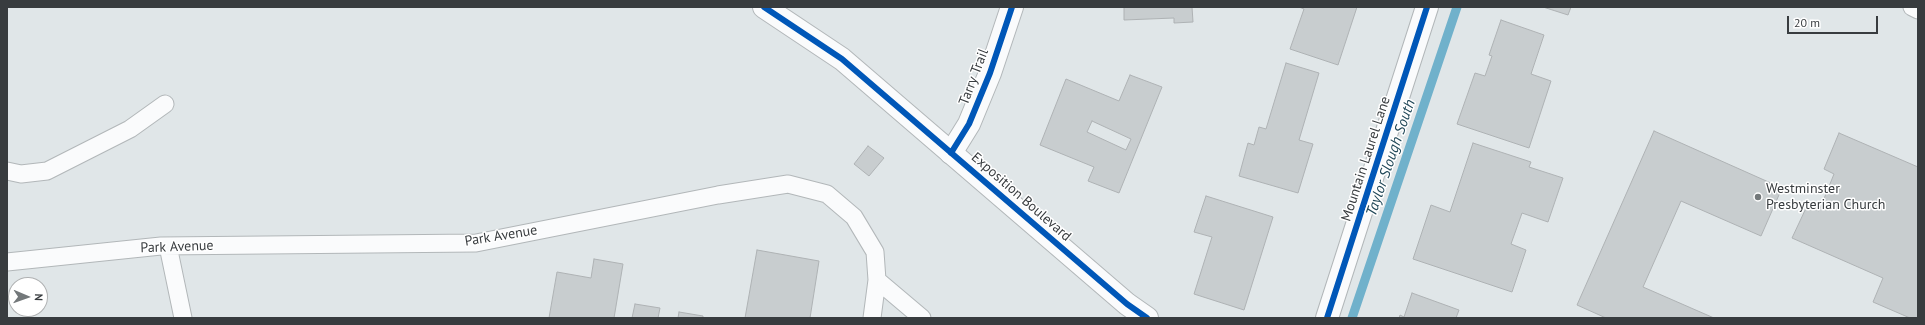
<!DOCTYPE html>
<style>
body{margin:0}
#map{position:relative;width:1925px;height:325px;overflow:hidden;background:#e0e6e8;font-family:"PT Sans",sans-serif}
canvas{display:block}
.frame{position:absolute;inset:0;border:8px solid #383c3f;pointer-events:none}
.north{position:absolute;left:8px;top:277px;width:40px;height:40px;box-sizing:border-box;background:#fff;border:1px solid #afb1b2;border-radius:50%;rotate:92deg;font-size:11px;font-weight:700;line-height:16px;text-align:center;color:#383c3f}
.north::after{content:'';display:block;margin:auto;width:14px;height:18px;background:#73787a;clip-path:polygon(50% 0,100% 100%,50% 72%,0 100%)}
.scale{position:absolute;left:1787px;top:16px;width:91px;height:18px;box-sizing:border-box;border:2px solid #383c3f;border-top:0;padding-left:5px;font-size:12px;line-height:14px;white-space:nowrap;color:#383c3f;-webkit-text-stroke:3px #fff;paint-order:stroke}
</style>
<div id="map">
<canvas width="1925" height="325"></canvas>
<div class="frame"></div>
<div class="north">N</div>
<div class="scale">20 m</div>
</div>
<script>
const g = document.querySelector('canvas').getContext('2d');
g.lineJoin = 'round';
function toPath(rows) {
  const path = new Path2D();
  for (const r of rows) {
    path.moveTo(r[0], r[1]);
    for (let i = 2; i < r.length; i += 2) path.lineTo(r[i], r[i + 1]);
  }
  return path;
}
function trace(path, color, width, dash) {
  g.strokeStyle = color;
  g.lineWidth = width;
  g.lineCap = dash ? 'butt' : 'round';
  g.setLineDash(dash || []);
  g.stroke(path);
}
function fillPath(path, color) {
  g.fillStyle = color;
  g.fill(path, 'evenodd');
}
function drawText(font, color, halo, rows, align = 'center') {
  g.font = font + ' "PT Sans",sans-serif';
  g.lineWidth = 3;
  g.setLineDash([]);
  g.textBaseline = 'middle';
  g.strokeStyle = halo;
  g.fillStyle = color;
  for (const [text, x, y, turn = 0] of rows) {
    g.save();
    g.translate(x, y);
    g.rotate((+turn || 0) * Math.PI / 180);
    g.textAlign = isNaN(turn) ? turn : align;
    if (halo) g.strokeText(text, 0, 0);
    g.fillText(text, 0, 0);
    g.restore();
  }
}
trace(toPath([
 [1352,318,1457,7]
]), '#70b1cb', 9);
const building = toPath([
 [1124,7,1192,7,1193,22,1174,23,1174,18,1124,20,1124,7],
 [1299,7,1357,7,1338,65,1290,49,1304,9,1299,7],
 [1543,7,1571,7,1568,15,1543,7],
 [1501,20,1544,35,1531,74,1551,81,1529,148,1457,124,1475,73,1485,76,1492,56,1489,55,1501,20],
 [1286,63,1319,73,1299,140,1313,144,1298,193,1239,176,1248,143,1254,145,1259,127,1266,129,1286,63],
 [1130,75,1162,87,1119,193,1088,181,1094,167,1040,145,1066,79,1119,101,1130,75],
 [1092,121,1131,139,1126,150,1087,132,1092,121],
 [1654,131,1782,188,1761,236,1681,201,1643,287,1714,318,1606,318,1577,305,1654,131],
 [1839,133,1918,167,1918,318,1910,318,1873,302,1883,278,1792,238,1807,206,1819,211,1834,174,1824,169,1839,133],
 [1473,143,1531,162,1529,167,1563,178,1548,222,1522,213,1511,244,1526,250,1512,292,1413,259,1431,205,1450,212,1473,143],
 [868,146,884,158,869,176,854,164,868,146],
 [1206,196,1273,217,1244,310,1194,294,1212,237,1194,232,1206,196],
 [757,250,819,261,810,318,745,318,757,250],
 [594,259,623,264,614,318,549,318,557,272,591,278,594,259],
 [1412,293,1459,310,1456,318,1399,318,1400,315,1404,317,1412,293],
 [635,304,660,308,658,318,632,318,635,304],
 [679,312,703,316,703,318,678,318,679,312]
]);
fillPath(building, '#c8cdcf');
trace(building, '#aeb2b4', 1);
const service = toPath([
 [1912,7,1918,10],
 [7,171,21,174,47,171,130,129,165,104],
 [168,246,183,318],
 [7,262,161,246,476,243,718,195,788,184,827,194,854,217,875,252,877,280,922,318],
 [872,318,877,280]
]);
const minor = toPath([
 [951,153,969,124,990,73,1012,7],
 [1327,318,1427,7]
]);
const tertiary = toPath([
 [764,7,842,59,1127,304,1147,318]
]);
trace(service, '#b2b7b9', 19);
trace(minor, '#b2b7b9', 24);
trace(tertiary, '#b2b7b9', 24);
trace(service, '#fafbfc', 17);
trace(minor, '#fafbfc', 22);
trace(tertiary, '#fafbfc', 22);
trace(toPath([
 [764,7,842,59,1127,304,1147,318],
 [951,153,969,124,990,73,1012,7],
 [1327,318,1427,7]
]), '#0057b8', 6);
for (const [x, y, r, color] of [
 [1758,197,4,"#73787a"]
]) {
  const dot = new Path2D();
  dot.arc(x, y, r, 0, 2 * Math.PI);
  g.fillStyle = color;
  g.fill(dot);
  trace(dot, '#fff', 1.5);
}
drawText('14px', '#383c3f', '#fff', [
 ["Tarry Trail",974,77,-69],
 ["Mountain Laurel Lane",1366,159,-72],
 ["Exposition Boulevard",1021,197,41],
 ["Park Avenue",501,236,-9],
 ["Park Avenue",177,247,-2]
]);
drawText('14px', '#383c3f', '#fff', [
 ["Westminster",1766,189],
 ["Presbyterian Church",1766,205]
], 'left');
drawText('italic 15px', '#214858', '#fff', [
 ["Taylor Slough South",1391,158,-71]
]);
</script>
